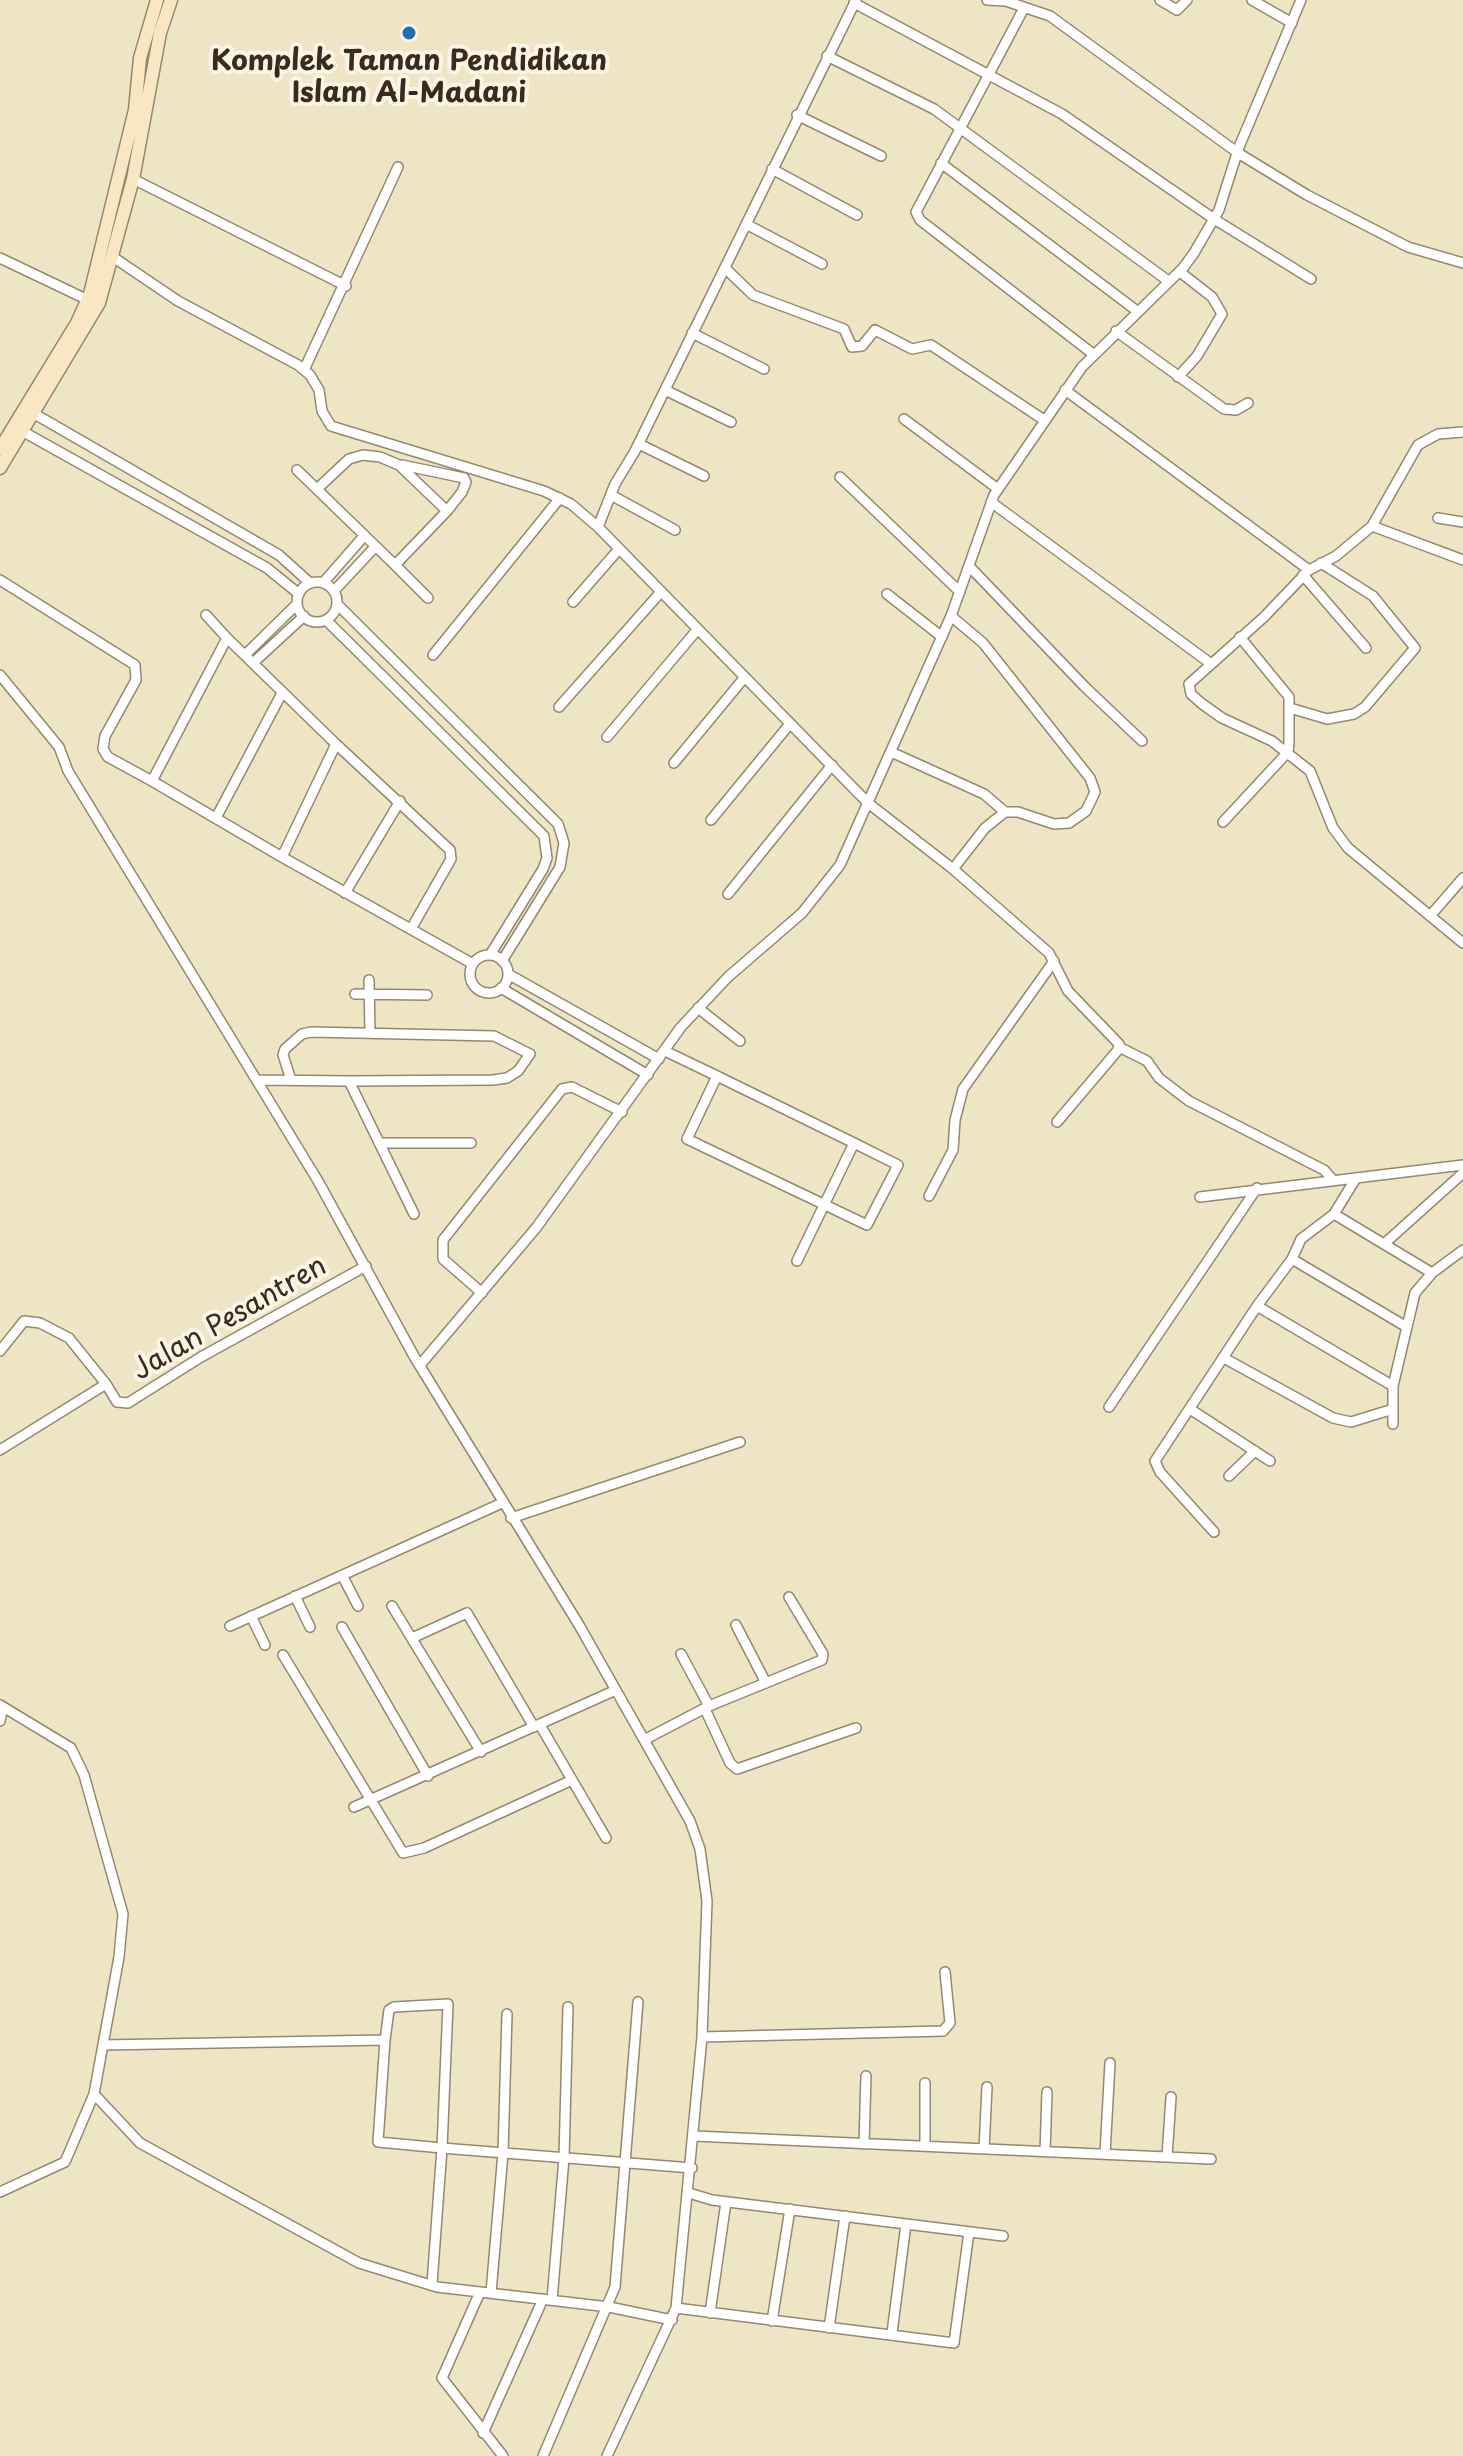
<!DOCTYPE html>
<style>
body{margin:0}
canvas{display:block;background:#ede5c4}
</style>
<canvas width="1463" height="2456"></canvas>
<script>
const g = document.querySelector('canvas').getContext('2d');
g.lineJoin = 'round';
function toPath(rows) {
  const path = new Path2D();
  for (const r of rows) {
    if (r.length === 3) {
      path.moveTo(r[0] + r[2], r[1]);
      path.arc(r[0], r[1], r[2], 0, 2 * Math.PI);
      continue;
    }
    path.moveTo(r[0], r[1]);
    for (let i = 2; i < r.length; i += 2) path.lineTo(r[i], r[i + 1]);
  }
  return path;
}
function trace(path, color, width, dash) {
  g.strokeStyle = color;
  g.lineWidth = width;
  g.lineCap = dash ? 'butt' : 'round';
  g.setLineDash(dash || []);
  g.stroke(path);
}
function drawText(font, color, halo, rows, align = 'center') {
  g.font = font + ' "Playpen Sans",sans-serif';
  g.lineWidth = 8;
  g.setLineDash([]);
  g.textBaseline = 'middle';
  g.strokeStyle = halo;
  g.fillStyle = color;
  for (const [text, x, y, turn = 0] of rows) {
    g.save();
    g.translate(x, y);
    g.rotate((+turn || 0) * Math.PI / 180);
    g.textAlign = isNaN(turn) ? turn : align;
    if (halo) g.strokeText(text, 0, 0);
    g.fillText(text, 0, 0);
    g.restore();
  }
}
const street = toPath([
 [987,0,1006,1,1050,16,1238,153,1307,195,1408,247,1463,263],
 [1160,0,1177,10,1187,0],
 [1252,0,1292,23],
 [854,3,1062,114,1214,219,1311,279],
 [1024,8,916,212,920,220,1093,354],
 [827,56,934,109,1167,280],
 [797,115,881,156],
 [941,163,1137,311],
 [772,169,857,215],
 [133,179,346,286],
 [746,224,822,264],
 [113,257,178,301,298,365,310,375,319,390,322,411,331,426,544,491,571,504,598,527,868,803,953,869,1049,953,1068,991,1119,1044,1118,1050,1057,1122],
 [0,258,88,300],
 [725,268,753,295,844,329,852,347,862,346,875,330,912,349,931,345,1044,420],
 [1116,331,1224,409,1236,410,1248,403],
 [692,333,764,369],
 [304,370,398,167],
 [1178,377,1197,356,1222,314,1212,297,1180,272],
 [665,390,731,422],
 [1065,390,1309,570],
 [33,413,279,555,310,583],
 [904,419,998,489],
 [22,431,267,568,299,594],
 [1463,432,1438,434,1418,445,1372,526,1336,556,1309,570,1264,617,1189,684,1191,694,1201,703,1222,718,1272,741,1310,771,1333,828,1348,848,1463,943],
 [639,444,704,476],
 [402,465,464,478,466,482,462,492,447,511],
 [297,470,395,565,447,511,399,465,380,457,363,455,349,459,317,489],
 [840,477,960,592],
 [611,495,675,530],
 [991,502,1210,663],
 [1438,518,1463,522],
 [1372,526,1463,560],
 [598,527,615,484,635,451,856,0],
 [395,565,428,598],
 [969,566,1085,687,1142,741],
 [1303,575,1366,648],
 [0,580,135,665,136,680,105,736,103,749,108,757,152,781],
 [317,602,20],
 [323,583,364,536],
 [334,591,374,548],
 [887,594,942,637],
 [573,602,619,549],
 [337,604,558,824,564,843,560,867,502,961],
 [206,615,227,638],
 [951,616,983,643,1090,778,1095,792,1086,811,1069,823,1054,824,1018,812,1005,812,985,828,953,869],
 [326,620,544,836,547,858,543,869,490,955],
 [245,655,297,604],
 [433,655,560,498],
 [253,663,304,616],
 [0,675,59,747,68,771,318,1181,415,1358,579,1625,690,1821,700,1849,707,1901,702,2037,676,2308,607,2456],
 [559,707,660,593],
 [1290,708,1327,719,1354,714,1365,707,1415,648,1373,596,1321,563],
 [607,737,697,630],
 [336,744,450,850,451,859,411,929],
 [891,752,984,794,1005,812],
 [674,763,744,678],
 [217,816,282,693],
 [711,820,789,725],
 [1223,822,1288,752,1289,743,1289,697,1240,637],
 [282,857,152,781,227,638,336,744,282,857,473,964],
 [345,893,400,801],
 [728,894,832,765],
 [1430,916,1463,878],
 [489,974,19],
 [508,974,659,1059],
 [369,980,370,1033],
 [501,988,648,1075],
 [355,994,427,995],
 [698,1008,740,1041],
 [1119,1047,1147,1061,1159,1078,1189,1101,1324,1170,1333,1180],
 [665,1051,717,1076,854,1143,898,1165,867,1225,687,1139,717,1076],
 [257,1080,349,1081,493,1080,507,1078,518,1071,530,1054,494,1036,311,1032,302,1034,285,1049,283,1055,291,1080],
 [349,1081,414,1214],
 [379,1143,471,1143],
 [929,1196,953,1150,955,1120,963,1089,1054,961],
 [1200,1197,1463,1165],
 [1334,1214,1432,1273],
 [1384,1244,1463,1173],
 [1292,1259,1405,1326],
 [797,1261,854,1143],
 [482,1293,443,1259,443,1240,562,1089,572,1087,622,1112],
 [1257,1306,1393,1386],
 [0,1351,24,1321,40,1323,69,1338,106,1384],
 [1224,1358,1333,1418,1351,1422,1390,1410],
 [420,1365,536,1228,681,1027,728,977,802,913,840,865,951,616,994,495,1082,367,1183,268,1194,253,1219,210,1239,147,1301,0],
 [1109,1407,1257,1188],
 [1190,1409,1270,1461],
 [1393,1424,1393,1386,1415,1293,1432,1273,1463,1250],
 [0,1450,106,1384,117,1402,128,1403,201,1357,366,1266],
 [1229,1476,1255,1451],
 [511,1518,740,1442],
 [1214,1532,1160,1472,1155,1461,1257,1306,1292,1259,1301,1239,1334,1214,1356,1178],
 [342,1575,358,1606],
 [295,1596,310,1627],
 [392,1606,481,1752],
 [251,1616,265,1645],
 [736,1625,766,1683],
 [230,1626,502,1503],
 [342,1627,428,1776],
 [412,1638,467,1613,534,1727],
 [681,1654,709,1706],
 [283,1655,403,1853,424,1848,572,1780],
 [0,1705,71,1748,84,1775,123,1914,119,1957,94,2094,140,2143,359,2263,437,2287,609,2307,672,2320],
 [705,1709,730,1763,737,1769,856,1728],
 [0,1721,3,1707],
 [540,1725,606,1838],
 [644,1740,709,1706,822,1660,823,1654,789,1597],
 [354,1807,616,1690],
 [702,2037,943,2031,950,2023,945,1972],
 [385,2040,389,2010,394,2007,448,2004,442,2148,692,2168],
 [103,2045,385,2040,378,2142,442,2148,432,2284],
 [925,2083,925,2146],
 [694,2136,1211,2159],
 [864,2144,866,2076],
 [984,2149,987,2087],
 [1045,2152,1047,2092],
 [1105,2154,1110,2063],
 [1167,2157,1171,2097],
 [0,2192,65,2162,94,2094],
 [689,2193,712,2200,1003,2236],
 [480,2292,442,2378,503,2456],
 [491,2293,503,2153,507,2014],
 [552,2300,564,2158,568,2007],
 [676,2308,954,2343,969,2232],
 [710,2313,726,2202],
 [772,2321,790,2209],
 [829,2328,845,2216],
 [892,2333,906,2224],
 [483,2433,543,2299],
 [543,2456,615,2287,638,2002]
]);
const secondary = toPath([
 [0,449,77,323,90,294,135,110,140,58,157,0],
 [0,468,99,303,133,179,160,33,171,0]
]);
trace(street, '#948871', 12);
trace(secondary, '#948871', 15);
trace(street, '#fff', 9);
trace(secondary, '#f9e7c3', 12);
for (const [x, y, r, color] of [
 [409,33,8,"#1f6fb2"]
]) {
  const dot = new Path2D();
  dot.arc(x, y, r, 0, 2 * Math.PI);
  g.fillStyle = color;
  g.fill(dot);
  trace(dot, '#fcf5e5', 3);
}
drawText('bold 28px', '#3b2a1e', '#fcf5e5', [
 ["Komplek Taman Pendidikan",409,62],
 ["Islam Al-Madani",409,94]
]);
drawText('28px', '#3b2a1e', '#fcf5e5', [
 ["Jalan Pesantren",230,1319,-30]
]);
</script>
